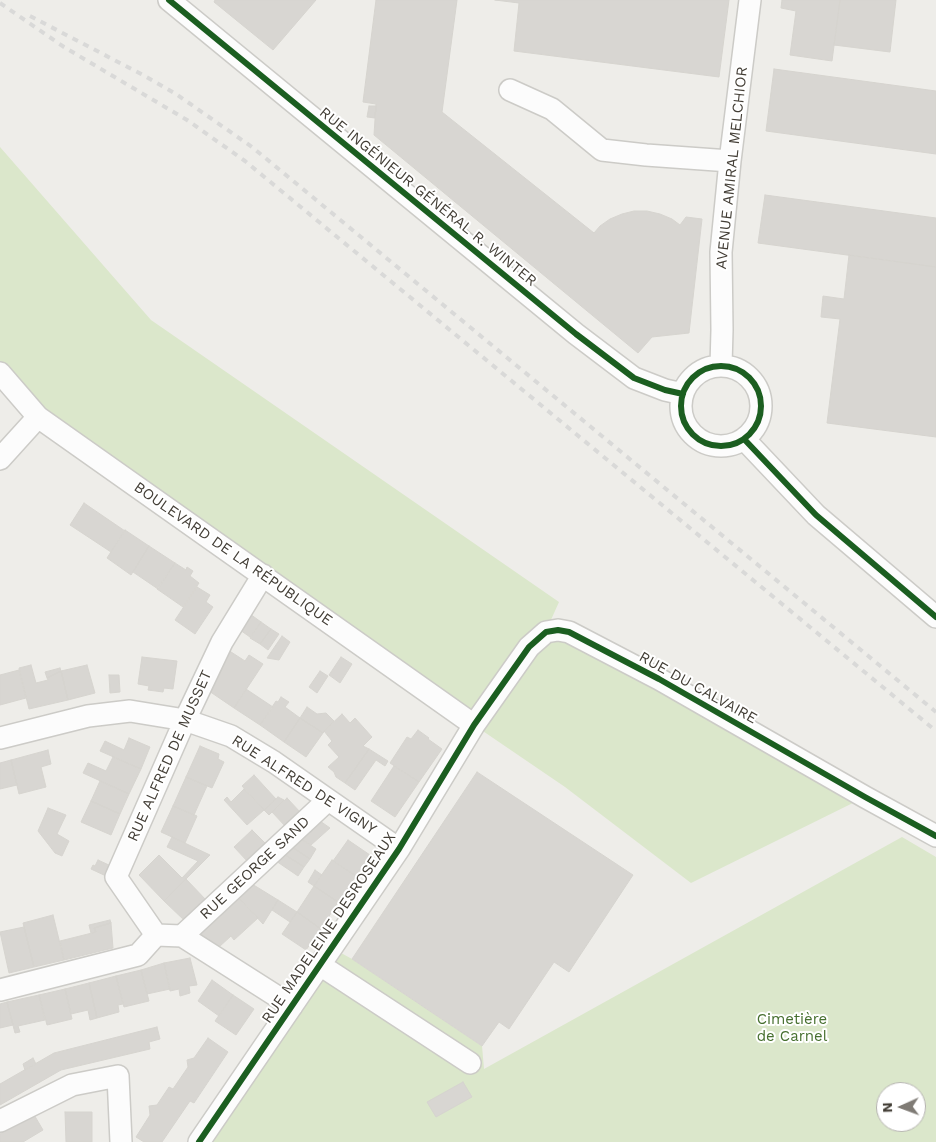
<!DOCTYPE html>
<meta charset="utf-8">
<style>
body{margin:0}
#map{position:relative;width:936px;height:1142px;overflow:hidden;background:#eeede9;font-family:"Work Sans",sans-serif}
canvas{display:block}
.north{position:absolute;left:876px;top:1082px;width:50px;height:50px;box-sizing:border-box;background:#fff;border:1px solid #b4b2af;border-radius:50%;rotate:268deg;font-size:14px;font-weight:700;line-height:20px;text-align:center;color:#433e36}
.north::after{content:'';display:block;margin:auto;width:18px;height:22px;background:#7f7b75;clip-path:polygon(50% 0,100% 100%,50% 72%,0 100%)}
</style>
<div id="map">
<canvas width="936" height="1142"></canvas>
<div class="north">N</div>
</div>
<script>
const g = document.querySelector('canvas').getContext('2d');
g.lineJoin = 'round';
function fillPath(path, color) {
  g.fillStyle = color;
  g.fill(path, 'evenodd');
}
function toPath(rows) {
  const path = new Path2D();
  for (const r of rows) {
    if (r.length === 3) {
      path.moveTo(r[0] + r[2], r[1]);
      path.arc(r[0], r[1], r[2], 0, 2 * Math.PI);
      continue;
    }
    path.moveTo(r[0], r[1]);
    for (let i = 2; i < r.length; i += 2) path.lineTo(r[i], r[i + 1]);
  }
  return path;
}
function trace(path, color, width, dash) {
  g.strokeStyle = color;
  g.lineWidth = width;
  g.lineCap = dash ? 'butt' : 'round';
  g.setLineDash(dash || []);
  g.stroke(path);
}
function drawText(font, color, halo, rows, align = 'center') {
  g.font = font + ' "Work Sans",sans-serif';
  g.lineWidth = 4;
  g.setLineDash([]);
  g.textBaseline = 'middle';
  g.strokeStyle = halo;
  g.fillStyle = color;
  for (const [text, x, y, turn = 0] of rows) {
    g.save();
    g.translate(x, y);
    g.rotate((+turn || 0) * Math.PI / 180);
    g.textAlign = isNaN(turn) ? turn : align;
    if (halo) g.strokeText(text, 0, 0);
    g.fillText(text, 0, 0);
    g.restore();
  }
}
fillPath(toPath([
 [0,147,151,320,559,602,546,631,865,797,691,883,565,787,474,725,38,417,0,373],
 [902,837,936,857,936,1142,210,1142,332,948,352,959,482,1046,484,1069],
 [886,1092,916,1092,916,1122,886,1122]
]), '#dbe7cb');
const building = toPath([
 [215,0,316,0,273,50,214,2,215,0],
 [376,0,457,0,442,112,594,233,600,226,610,219,622,214,634,211,647,211,660,214,672,219,680,225,686,217,702,219,689,333,652,337,638,353,374,135,376,104,363,102,376,0],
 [495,0,729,0,719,77,514,51,519,3,495,0],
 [782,0,840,0,832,61,790,55,796,11,781,8,782,0],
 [840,0,896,0,890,52,834,45,840,0],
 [774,69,936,91,936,154,766,131,774,69],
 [369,106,376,106,375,118,367,117,369,106],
 [765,195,936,218,936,267,758,243,765,195],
 [849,255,936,267,936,437,827,423,840,319,821,317,823,296,844,299,849,255],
 [84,503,125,531,111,552,70,525,84,503],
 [125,530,149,546,131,575,107,558,125,530],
 [149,546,175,563,158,589,133,572,149,546],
 [175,563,186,570,187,567,193,571,190,576,199,583,183,607,157,589,175,563],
 [197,587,210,595,206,602,213,607,195,634,175,620,197,587],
 [250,614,261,622,250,637,240,630,250,614],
 [261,622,271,629,260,644,250,638,261,622],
 [271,629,279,634,268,650,260,644,271,629],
 [282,636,290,642,279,660,267,658,282,636],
 [228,650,245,661,249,655,263,664,234,708,209,691,228,650],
 [142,657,177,661,173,689,164,688,163,692,148,690,149,686,138,684,142,657],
 [341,657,352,664,340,683,329,675,341,657],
 [31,665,36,683,48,680,47,678,61,671,68,700,29,709,19,668,31,665],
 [87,665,95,693,68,700,61,671,87,665],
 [60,668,61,671,47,678,45,672,60,668],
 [19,670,26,698,0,705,0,675,19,670],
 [320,671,328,676,317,693,309,687,320,671],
 [109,675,119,675,120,692,110,693,109,675],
 [246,689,273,707,260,725,234,708,246,689],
 [281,697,289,702,285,707,300,718,284,742,260,725,276,701,278,702,281,697],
 [307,707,317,714,326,713,334,721,323,733,300,718,307,707],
 [342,714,350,723,355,718,372,737,363,746,369,749,345,783,336,777,334,772,328,767,339,757,328,745,332,741,324,731,342,714],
 [300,718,323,733,306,757,284,742,300,718],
 [418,730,429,738,428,739,442,749,419,782,390,763,407,737,411,739,418,730],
 [129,738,150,747,141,769,100,751,105,741,124,750,129,738],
 [200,746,219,754,218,759,224,762,212,788,186,777,200,746],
 [369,749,388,761,385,766,376,760,355,790,345,783,369,749],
 [48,750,51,764,41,767,46,787,19,794,11,760,48,750],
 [113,757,141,769,129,794,83,773,88,763,106,771,113,757],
 [11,760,17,785,0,789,0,763,11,760],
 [394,766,419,782,395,817,371,801,394,766],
 [477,772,633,875,569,972,554,962,509,1029,499,1022,482,1046,352,959,477,772],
 [254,775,276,799,264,810,242,786,254,775],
 [186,777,207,786,194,815,173,806,186,777],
 [100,781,129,794,120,814,91,801,100,781],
 [244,789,264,810,247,825,224,800,227,797,231,802,244,789],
 [278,797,284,800,269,815,264,810,278,797],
 [287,798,301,813,286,827,272,812,287,798],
 [91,801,120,814,111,835,81,822,91,801],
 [173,806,197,816,185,843,161,832,173,806],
 [48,808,66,815,57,834,69,841,62,856,55,853,38,831,48,808],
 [320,821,330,828,311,845,301,839,320,821],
 [252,830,267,845,248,862,234,847,252,830],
 [172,837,210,855,164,901,139,875,159,855,182,878,198,861,167,847,172,837],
 [301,839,316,849,310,859,292,847,301,839],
 [348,840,370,855,356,876,333,861,348,840],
 [292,847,310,859,304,867,284,854,292,847],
 [284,854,304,867,298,876,276,861,284,854],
 [98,860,111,866,106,876,91,869,93,865,95,866,98,860],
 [332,860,356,876,338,902,314,886,332,860],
 [315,870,322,875,314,886,308,882,315,870],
 [186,879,207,901,185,921,164,901,186,879],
 [252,884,278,900,263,924,238,897,252,884],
 [314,886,338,902,321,929,297,912,314,886],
 [238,897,258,918,234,940,231,936,219,947,199,933,238,897],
 [278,900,297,912,290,922,272,910,278,900],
 [297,912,321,929,306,950,282,934,297,912],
 [53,915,64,960,34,967,23,923,53,915],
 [110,920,111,923,94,928,96,932,91,933,89,925,110,920],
 [111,923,113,948,64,960,60,941,96,932,94,928,111,923],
 [24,927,34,967,9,973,0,932,24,927],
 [190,958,197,985,189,986,190,993,180,996,179,989,170,991,164,963,190,958],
 [164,963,170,989,147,994,141,970,164,963],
 [141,970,149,1001,124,1007,116,976,141,970],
 [116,976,123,1004,118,1005,119,1012,97,1018,89,983,116,976],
 [212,980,233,995,219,1016,198,1001,212,980],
 [89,983,97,1018,90,1020,88,1010,71,1014,65,989,89,983],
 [65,989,72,1019,47,1025,39,995,65,989],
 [39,995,45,1020,18,1026,20,1032,15,1033,7,1002,39,995],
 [233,995,254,1009,236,1035,215,1021,233,995],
 [7,1002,13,1025,0,1028,0,1004,7,1002],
 [157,1027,160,1039,149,1042,150,1049,61,1070,0,1105,0,1084,54,1053,157,1027],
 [208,1038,228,1052,194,1103,190,1101,162,1142,144,1142,136,1137,150,1115,149,1106,157,1105,169,1087,173,1089,188,1067,187,1060,194,1058,208,1038],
 [33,1058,36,1064,25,1070,23,1064,33,1058],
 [463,1082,472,1097,436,1117,427,1102,463,1082],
 [65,1112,92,1112,92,1142,66,1142,65,1112],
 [33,1113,43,1130,23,1142,0,1142,0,1134,33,1113]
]);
fillPath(building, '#d8d6d2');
trace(building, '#d6d4cf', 1);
const minor = toPath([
 [169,0,576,334,634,378,665,390,683,394],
 [510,90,552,109,602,150,646,155,730,161],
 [721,366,722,330,721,252,730,161,750,0],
 [721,406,40],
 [0,373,38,417,474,725],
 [744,439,816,515,936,617],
 [0,459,38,417],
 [0,738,88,716,130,711,185,720,231,736,274,762,399,849],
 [156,935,116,877,185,720,222,642,263,575],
 [182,936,328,800],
 [320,965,470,1063],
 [0,990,138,955,156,935,182,936,292,1006],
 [0,1121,72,1085,118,1076,121,1142],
 [199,1142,399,849,474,725,529,647,546,632,558,630,569,632,659,679,865,797,936,836]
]);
trace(minor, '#cccbc7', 24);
trace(minor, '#fcfcfc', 21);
trace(toPath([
 [0,3,64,47,187,120,245,161,936,731],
 [30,16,143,75,176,94,252,147,936,712]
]), '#d9d9d8', 4, [6, 6]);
trace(toPath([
 [169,0,576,334,634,378,665,390,683,394],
 [721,406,40],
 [744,439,816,515,936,617],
 [199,1142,399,849,474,725,529,647,546,632,558,630,569,632,659,679,865,797,936,836]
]), '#1b5e20', 6);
drawText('15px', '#433e36', '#fff', [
 ["AVENUE AMIRAL MELCHIOR",732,168,-84],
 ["RUE INGÉNIEUR GÉNÉRAL R. WINTER",428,197,39],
 ["BOULEVARD DE LA RÉPUBLIQUE",233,554,35],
 ["RUE DU CALVAIRE",698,688,29],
 ["RUE ALFRED DE MUSSET",170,756,-66],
 ["RUE ALFRED DE VIGNY",304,785,33],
 ["RUE GEORGE SAND",255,868,-43],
 ["RUE MADELEINE DESROSEAUX",329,928,-56]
]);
drawText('15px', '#466f2f', '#fff', [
 ["Cimetière",792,1020],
 ["de Carnel",792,1037]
]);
</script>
